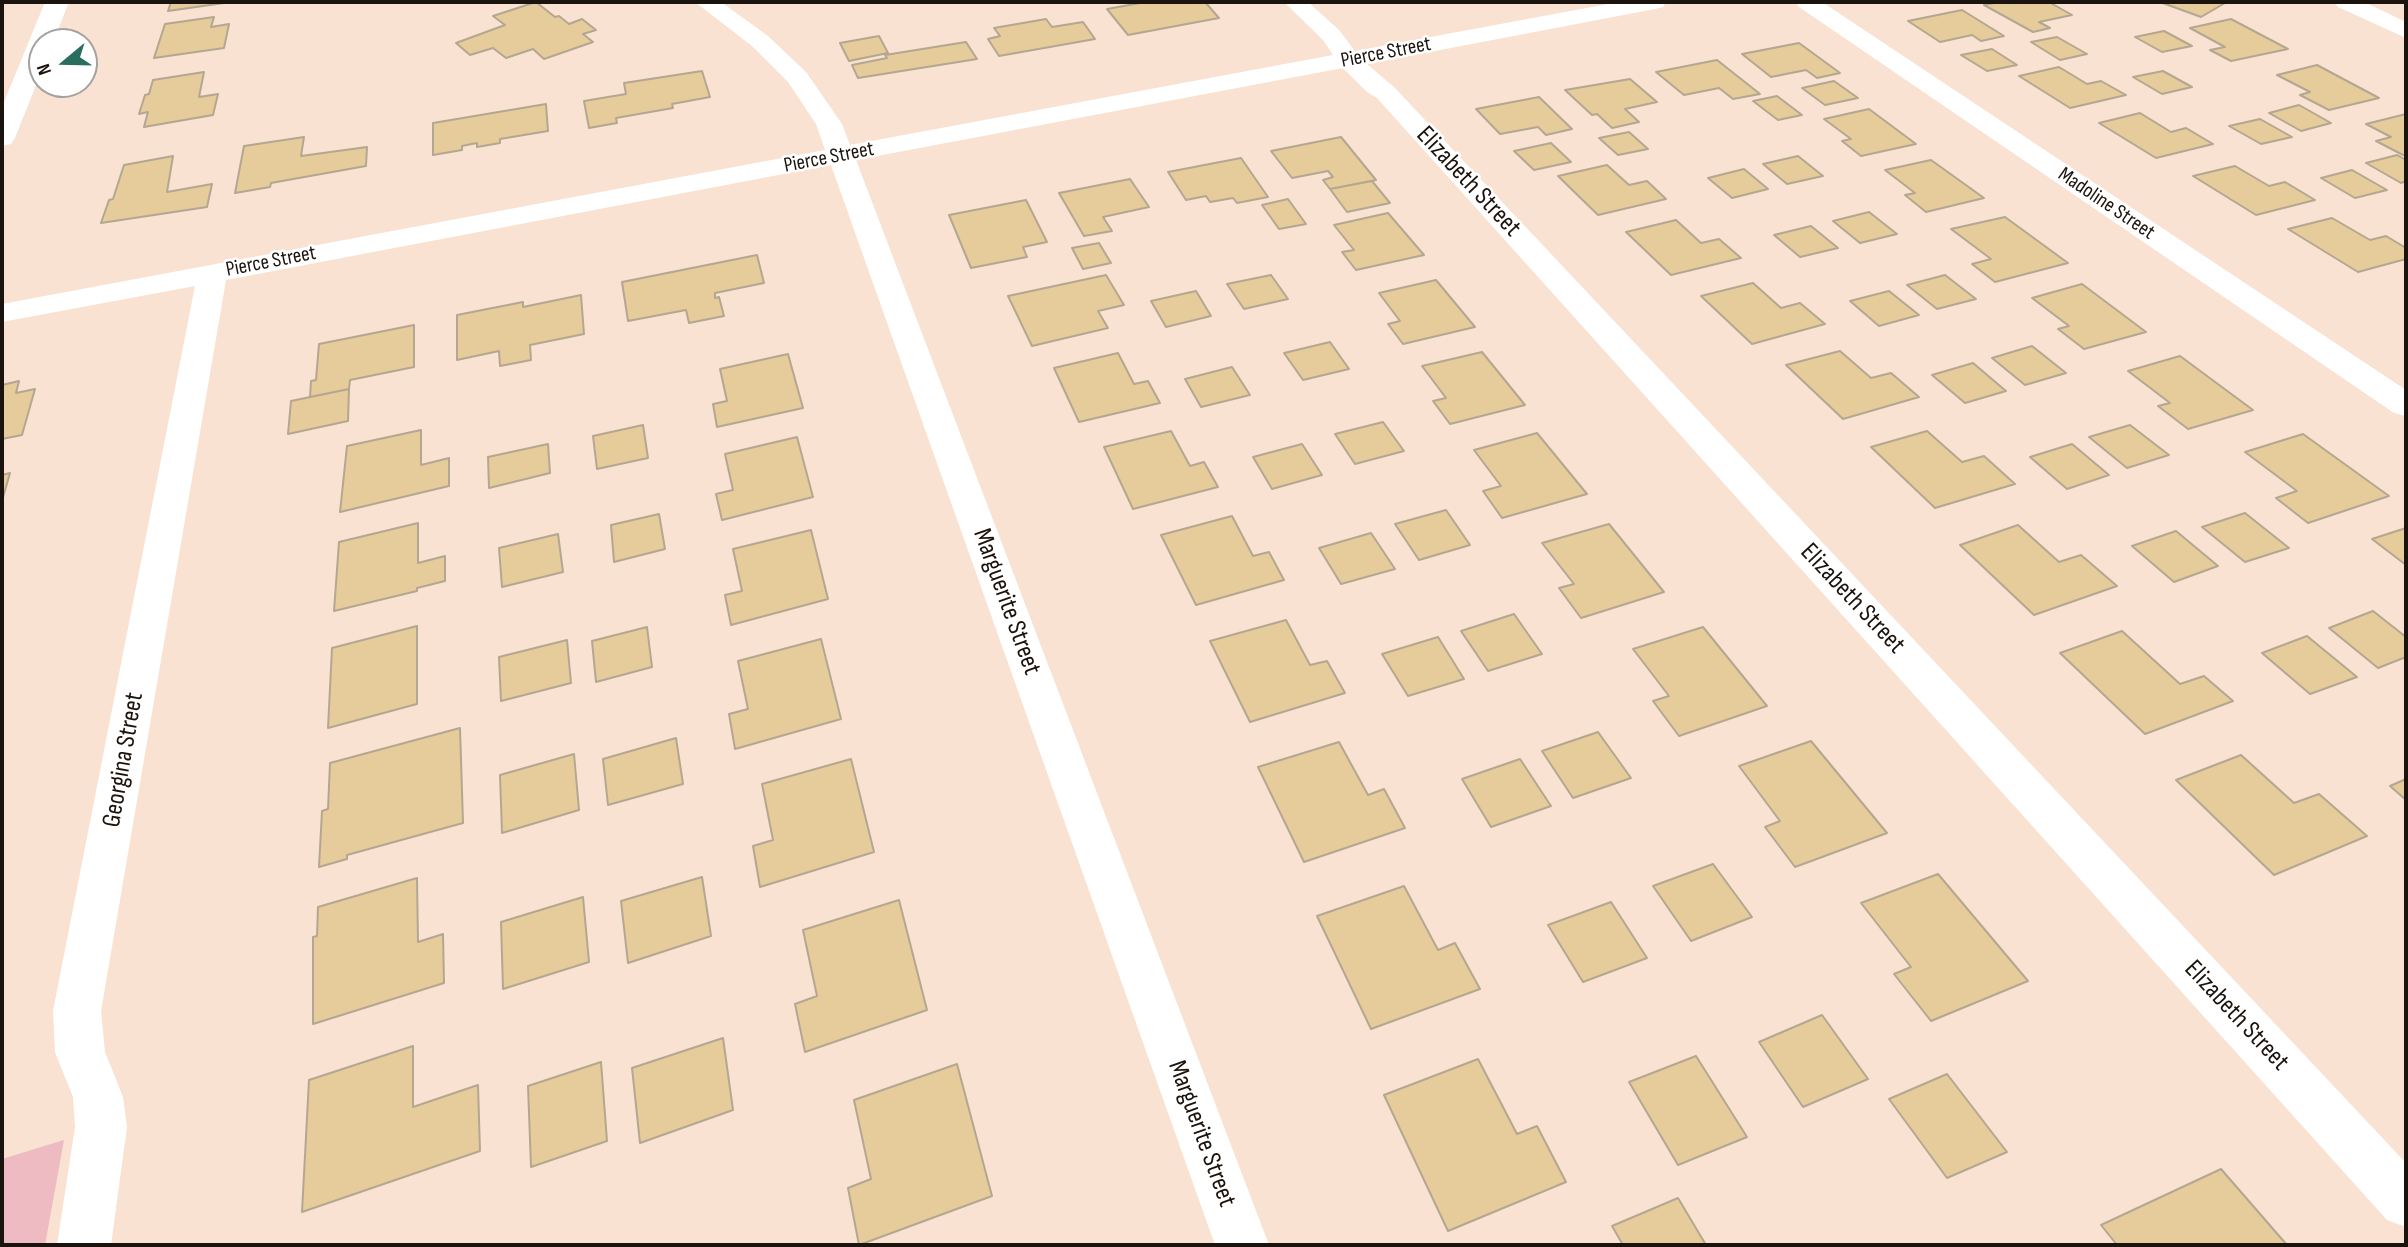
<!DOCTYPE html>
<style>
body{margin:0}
#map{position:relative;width:2408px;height:1247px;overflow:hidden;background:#f9e2d1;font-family:"Sofia Sans Condensed",sans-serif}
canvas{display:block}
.frame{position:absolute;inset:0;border:4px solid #1b130d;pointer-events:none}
.north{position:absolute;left:28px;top:28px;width:70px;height:70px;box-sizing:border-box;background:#fff;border:2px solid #a4a19e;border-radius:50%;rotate:251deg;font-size:19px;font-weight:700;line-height:28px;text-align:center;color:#1b130d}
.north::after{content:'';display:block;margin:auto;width:24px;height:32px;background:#2a6e60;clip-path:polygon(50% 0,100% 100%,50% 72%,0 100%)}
</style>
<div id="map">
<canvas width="2408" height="1247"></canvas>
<div class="frame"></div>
<div class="north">N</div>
</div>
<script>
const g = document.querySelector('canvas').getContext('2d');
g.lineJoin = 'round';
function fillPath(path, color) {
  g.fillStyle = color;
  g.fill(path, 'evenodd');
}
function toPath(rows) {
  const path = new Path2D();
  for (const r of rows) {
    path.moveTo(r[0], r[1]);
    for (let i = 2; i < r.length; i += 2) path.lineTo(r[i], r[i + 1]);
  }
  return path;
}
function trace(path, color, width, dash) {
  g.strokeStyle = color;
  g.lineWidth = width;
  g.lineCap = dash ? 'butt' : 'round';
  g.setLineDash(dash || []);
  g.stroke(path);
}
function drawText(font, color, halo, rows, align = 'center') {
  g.font = font + ' "Sofia Sans Condensed",sans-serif';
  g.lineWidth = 5;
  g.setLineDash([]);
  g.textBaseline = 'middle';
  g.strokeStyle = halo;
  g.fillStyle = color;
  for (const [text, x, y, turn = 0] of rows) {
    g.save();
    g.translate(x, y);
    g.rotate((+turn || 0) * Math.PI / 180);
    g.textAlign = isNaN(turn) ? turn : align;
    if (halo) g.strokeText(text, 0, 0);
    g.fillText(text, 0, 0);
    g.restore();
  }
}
fillPath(toPath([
 [64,1140,45,1245,2,1245,2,1159]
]), '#edbbc1');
const building = toPath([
 [171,2,231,2,168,11,171,2],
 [536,2,555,17,559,16,569,24,582,19,596,30,583,34,593,42,544,59,533,49,506,58,493,48,470,55,456,43,505,25,493,16,536,2],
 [1146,2,1205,2,1219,18,1128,35,1107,9,1146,2],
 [1999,2,2049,2,2072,15,2039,22,2050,28,2033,32,1984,5,1999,2],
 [2160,2,2220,2,2225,3,2201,17,2160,2],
 [1962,10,2004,36,1981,41,1972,35,1940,42,1908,21,1962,10],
 [214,17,211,27,229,24,224,48,154,58,165,24,214,17],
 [1046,19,1052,27,1083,22,1095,39,999,56,988,39,1000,36,994,28,1046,19],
 [2231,19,2288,49,2231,61,2210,50,2225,47,2190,28,2231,19],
 [2164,31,2192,46,2162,52,2135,37,2164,31],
 [879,36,888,53,849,61,840,43,879,36],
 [2057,37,2087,54,2060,60,2031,42,2057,37],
 [966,42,977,59,858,78,852,65,887,58,885,55,966,42],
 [1799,43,1840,73,1817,78,1806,70,1771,77,1742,54,1799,43],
 [1992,49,2017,65,1987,71,1961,55,1992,49],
 [1717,60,1760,94,1733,99,1719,88,1684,95,1656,72,1717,60],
 [2317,65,2379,98,2329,110,2300,95,2310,92,2277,75,2317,65],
 [2059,67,2087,84,2101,81,2126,95,2070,108,2019,76,2059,67],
 [702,71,710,97,672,104,673,108,616,118,617,123,589,128,584,101,626,94,624,83,702,71],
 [2163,71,2192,87,2162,94,2133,77,2163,71],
 [204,72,199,97,218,94,213,115,144,127,148,112,139,114,145,95,149,94,153,80,204,72],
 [1630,79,1657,102,1625,109,1639,122,1612,128,1597,114,1592,115,1565,90,1630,79],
 [1834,81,1858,98,1825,105,1802,88,1834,81],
 [1777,96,1802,115,1778,120,1753,101,1777,96],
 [1539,97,1572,129,1546,135,1538,127,1500,134,1476,109,1539,97],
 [546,104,548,131,500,139,500,143,477,147,477,143,462,146,462,150,433,155,433,123,546,104],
 [2299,105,2331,123,2301,131,2269,113,2299,105],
 [1869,109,1916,144,1861,156,1842,141,1851,139,1824,119,1869,109],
 [2140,113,2171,132,2186,128,2213,144,2156,158,2099,123,2140,113],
 [2406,114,2406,155,2403,155,2376,141,2391,137,2366,124,2406,114],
 [2260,119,2292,137,2261,144,2229,126,2260,119],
 [1629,132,1648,149,1618,155,1599,138,1629,132],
 [304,137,301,156,367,147,366,166,271,183,270,187,235,193,244,146,304,137],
 [1341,137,1376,180,1330,189,1323,180,1333,177,1328,171,1292,178,1271,151,1341,137],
 [1551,143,1571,162,1534,170,1514,151,1551,143],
 [2397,155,2406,160,2406,181,2401,183,2366,163,2397,155],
 [173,156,167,192,212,184,207,207,101,223,109,200,113,199,124,165,173,156],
 [1798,156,1823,176,1787,184,1763,164,1798,156],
 [1241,158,1268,197,1237,203,1233,198,1210,202,1206,196,1186,200,1168,172,1241,158],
 [1931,160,1984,198,1926,212,1905,195,1915,193,1885,170,1931,160],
 [1607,165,1629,185,1647,181,1666,199,1598,215,1558,176,1607,165],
 [2235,166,2269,186,2285,182,2315,200,2256,215,2193,176,2235,166],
 [1744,169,1768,189,1732,198,1708,178,1744,169],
 [2352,170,2387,190,2355,198,2321,178,2352,170],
 [1130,179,1149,207,1103,217,1112,231,1084,236,1059,193,1130,179],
 [1372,181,1390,203,1347,212,1330,189,1372,181],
 [1288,199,1306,224,1279,229,1262,205,1288,199],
 [1026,200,1047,242,1023,247,1027,257,971,268,949,215,1026,200],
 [1869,212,1897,234,1860,243,1833,221,1869,212],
 [1388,213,1424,255,1356,270,1342,252,1354,250,1334,225,1388,213],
 [2005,217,2068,263,1995,282,1972,264,1991,259,1951,229,2005,217],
 [2332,218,2370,240,2386,236,2406,248,2406,259,2358,272,2288,229,2332,218],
 [1676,220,1701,243,1719,239,1741,258,1671,275,1626,232,1676,220],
 [1811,226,1838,248,1800,257,1774,235,1811,226],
 [1099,243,1111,263,1083,269,1072,248,1099,243],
 [757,255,764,283,715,293,715,298,719,297,724,316,689,323,686,310,628,321,622,282,757,255],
 [1106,275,1124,305,1098,311,1108,328,1032,346,1008,296,1106,275],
 [1271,275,1288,299,1244,309,1227,284,1271,275],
 [1945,275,1976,299,1937,309,1907,285,1945,275],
 [1436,280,1475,327,1403,344,1388,324,1400,321,1379,293,1436,280],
 [1753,283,1781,308,1800,303,1825,324,1752,344,1701,296,1753,283],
 [2082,284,2146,332,2084,349,2058,329,2069,326,2032,298,2082,284],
 [1196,291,1211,316,1166,327,1151,301,1196,291],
 [1889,291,1919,315,1879,326,1850,301,1889,291],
 [581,295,584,334,530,345,531,360,500,366,499,351,457,360,457,315,523,302,523,307,581,295],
 [414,325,414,367,350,380,349,389,310,397,311,381,316,380,319,344,414,325],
 [1330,342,1349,369,1303,380,1284,353,1330,342],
 [2032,346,2066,373,2025,385,1992,358,2032,346],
 [1840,351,1871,378,1891,373,1919,397,1843,419,1786,365,1840,351],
 [1482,352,1525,405,1450,424,1433,401,1446,398,1422,366,1482,352],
 [1118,353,1134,384,1148,381,1160,403,1079,422,1054,368,1118,353],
 [788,354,803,408,717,427,713,404,727,401,720,369,788,354],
 [2180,356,2253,410,2188,429,2158,406,2170,403,2128,371,2180,356],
 [1973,363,2006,391,1965,403,1932,375,1973,363],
 [1232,367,1250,395,1201,407,1185,379,1232,367],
 [19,381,16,393,35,389,22,435,2,439,2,385,19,381],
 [349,389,348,421,288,434,291,401,349,389],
 [1383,422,1404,451,1355,464,1335,434,1383,422],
 [643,425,648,458,597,469,593,436,643,425],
 [2130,425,2169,455,2127,468,2089,437,2130,425],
 [421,430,421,465,449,458,449,486,340,512,347,446,421,430],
 [1171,431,1190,466,1204,462,1218,487,1133,509,1104,447,1171,431],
 [1927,431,1962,462,1984,456,2015,484,1935,508,1871,447,1927,431],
 [1537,433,1587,494,1502,518,1483,491,1501,486,1474,450,1537,433],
 [2303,434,2389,496,2308,523,2276,498,2297,491,2245,452,2303,434],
 [797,437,813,497,722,520,716,494,733,490,725,454,797,437],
 [548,444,550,473,489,488,488,457,548,444],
 [1302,444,1322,475,1272,489,1253,457,1302,444],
 [2072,444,2109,475,2067,489,2030,457,2072,444],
 [10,473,2,501,2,475,10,473],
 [1446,510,1470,545,1419,560,1395,524,1446,510],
 [2245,513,2289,548,2245,562,2202,527,2245,513],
 [659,514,665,549,614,562,611,525,659,514],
 [1232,516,1253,556,1269,552,1284,580,1196,605,1161,535,1232,516],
 [418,523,418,563,445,556,445,581,417,588,417,591,334,611,339,542,418,523],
 [1609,524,1664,592,1581,618,1559,588,1574,584,1542,543,1609,524],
 [2018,525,2059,562,2081,555,2117,586,2034,615,1960,545,2018,525],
 [2406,528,2406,565,2372,539,2406,528],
 [811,530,828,599,731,625,725,595,742,591,733,549,811,530],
 [2176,531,2218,566,2174,582,2132,546,2176,531],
 [1371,533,1395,569,1341,584,1319,548,1371,533],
 [558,534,563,572,502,587,499,548,558,534],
 [2373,611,2406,637,2406,657,2378,668,2329,628,2373,611],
 [1514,614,1542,654,1488,671,1461,631,1514,614],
 [1286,620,1310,665,1327,661,1345,693,1250,722,1210,641,1286,620],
 [417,626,417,704,328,728,332,648,417,626],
 [647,627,652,667,596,682,592,641,647,627],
 [1703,627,1767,706,1679,736,1653,701,1669,696,1633,649,1703,627],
 [2122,631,2180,684,2204,676,2233,701,2145,734,2060,653,2122,631],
 [2307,636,2357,677,2310,694,2262,653,2307,636],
 [1438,637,1464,679,1408,696,1382,654,1438,637],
 [821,639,841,719,735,749,729,714,748,709,738,661,821,639],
 [567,640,571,683,501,701,499,657,567,640],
 [460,728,463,823,347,855,347,859,319,867,322,811,328,809,330,763,460,728],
 [1598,732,1631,778,1573,798,1542,751,1598,732],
 [676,738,683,784,608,805,603,759,676,738],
 [1811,741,1887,833,1795,867,1765,827,1780,821,1739,766,1811,741],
 [1339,742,1368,795,1384,789,1405,828,1304,862,1258,767,1339,742],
 [574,754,579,810,502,833,500,775,574,754],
 [2241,755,2294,803,2319,794,2367,836,2274,875,2176,780,2241,755],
 [851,759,874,852,760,887,753,846,773,840,762,784,851,759],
 [1520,759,1551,806,1491,827,1462,779,1520,759],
 [2406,779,2406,800,2390,786,2406,779],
 [1713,864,1752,917,1691,941,1653,886,1713,864],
 [1938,874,2028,981,1931,1021,1894,974,1911,967,1861,903,1938,874],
 [702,877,711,936,628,963,621,901,702,877],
 [417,878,418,942,443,934,444,983,313,1024,313,937,317,936,318,907,417,878],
 [1404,886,1438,950,1455,943,1480,989,1371,1029,1317,916,1404,886],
 [583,897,589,962,503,989,501,922,583,897],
 [899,900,927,1010,805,1052,795,1004,817,996,803,930,899,900],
 [1611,902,1647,958,1583,982,1548,925,1611,902],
 [1822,1015,1868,1079,1803,1107,1759,1042,1822,1015],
 [723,1038,733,1110,640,1143,632,1068,723,1038],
 [413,1046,413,1107,478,1085,480,1151,302,1212,309,1080,413,1046],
 [1696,1056,1747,1137,1678,1165,1629,1082,1696,1056],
 [1478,1059,1517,1134,1537,1126,1566,1182,1448,1231,1384,1095,1478,1059],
 [601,1062,607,1141,531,1167,528,1086,601,1062],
 [957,1064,992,1196,859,1245,848,1188,871,1179,854,1100,957,1064],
 [1947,1074,2007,1152,1947,1178,1889,1099,1947,1074],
 [2221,1169,2287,1245,2117,1245,2101,1225,2221,1169],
 [1678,1198,1706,1245,1623,1245,1612,1226,1678,1198]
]);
fillPath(building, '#e6cb9b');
trace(building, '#b4a791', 2);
fillPath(toPath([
 [45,2,69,2,53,42,42,42,42,70,15,138,11,144,2,146,2,107,45,2],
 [695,2,721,2,768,36,806,72,842,124,850,145,1333,55,1323,40,1284,2,1308,2,1339,30,1355,51,1619,2,1666,2,1663,7,1655,9,1367,64,1395,88,2406,1163,2406,1227,2387,1220,1377,98,1367,92,1343,68,856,160,1269,1245,1215,1245,831,165,226,280,101,1011,105,1052,123,1097,127,1127,111,1245,57,1245,75,1127,73,1097,55,1052,53,1011,195,286,2,322,2,304,825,150,816,124,788,82,752,46,695,2],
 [1795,2,1822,2,2406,390,2406,416,2394,413,1799,7,1795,2]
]), '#fff');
fillPath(toPath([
 [2334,2,2364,2,2406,22,2406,38,2338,7,2334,2]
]), '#fff');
drawText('21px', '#1b130d', '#fff', [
 ["Pierce Street",1386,53,-11],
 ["Pierce Street",829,158,-11],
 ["Madoline Street",2106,204,34],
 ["Pierce Street",271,262,-11]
]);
drawText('26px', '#1b130d', '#fff', [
 ["Elizabeth Street",1468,182,47],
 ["Elizabeth Street",1852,599,47],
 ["Marguerite Street",1006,602,70],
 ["Georgina Street",124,760,-80],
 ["Elizabeth Street",2236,1016,47],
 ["Marguerite Street",1201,1134,70]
]);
</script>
